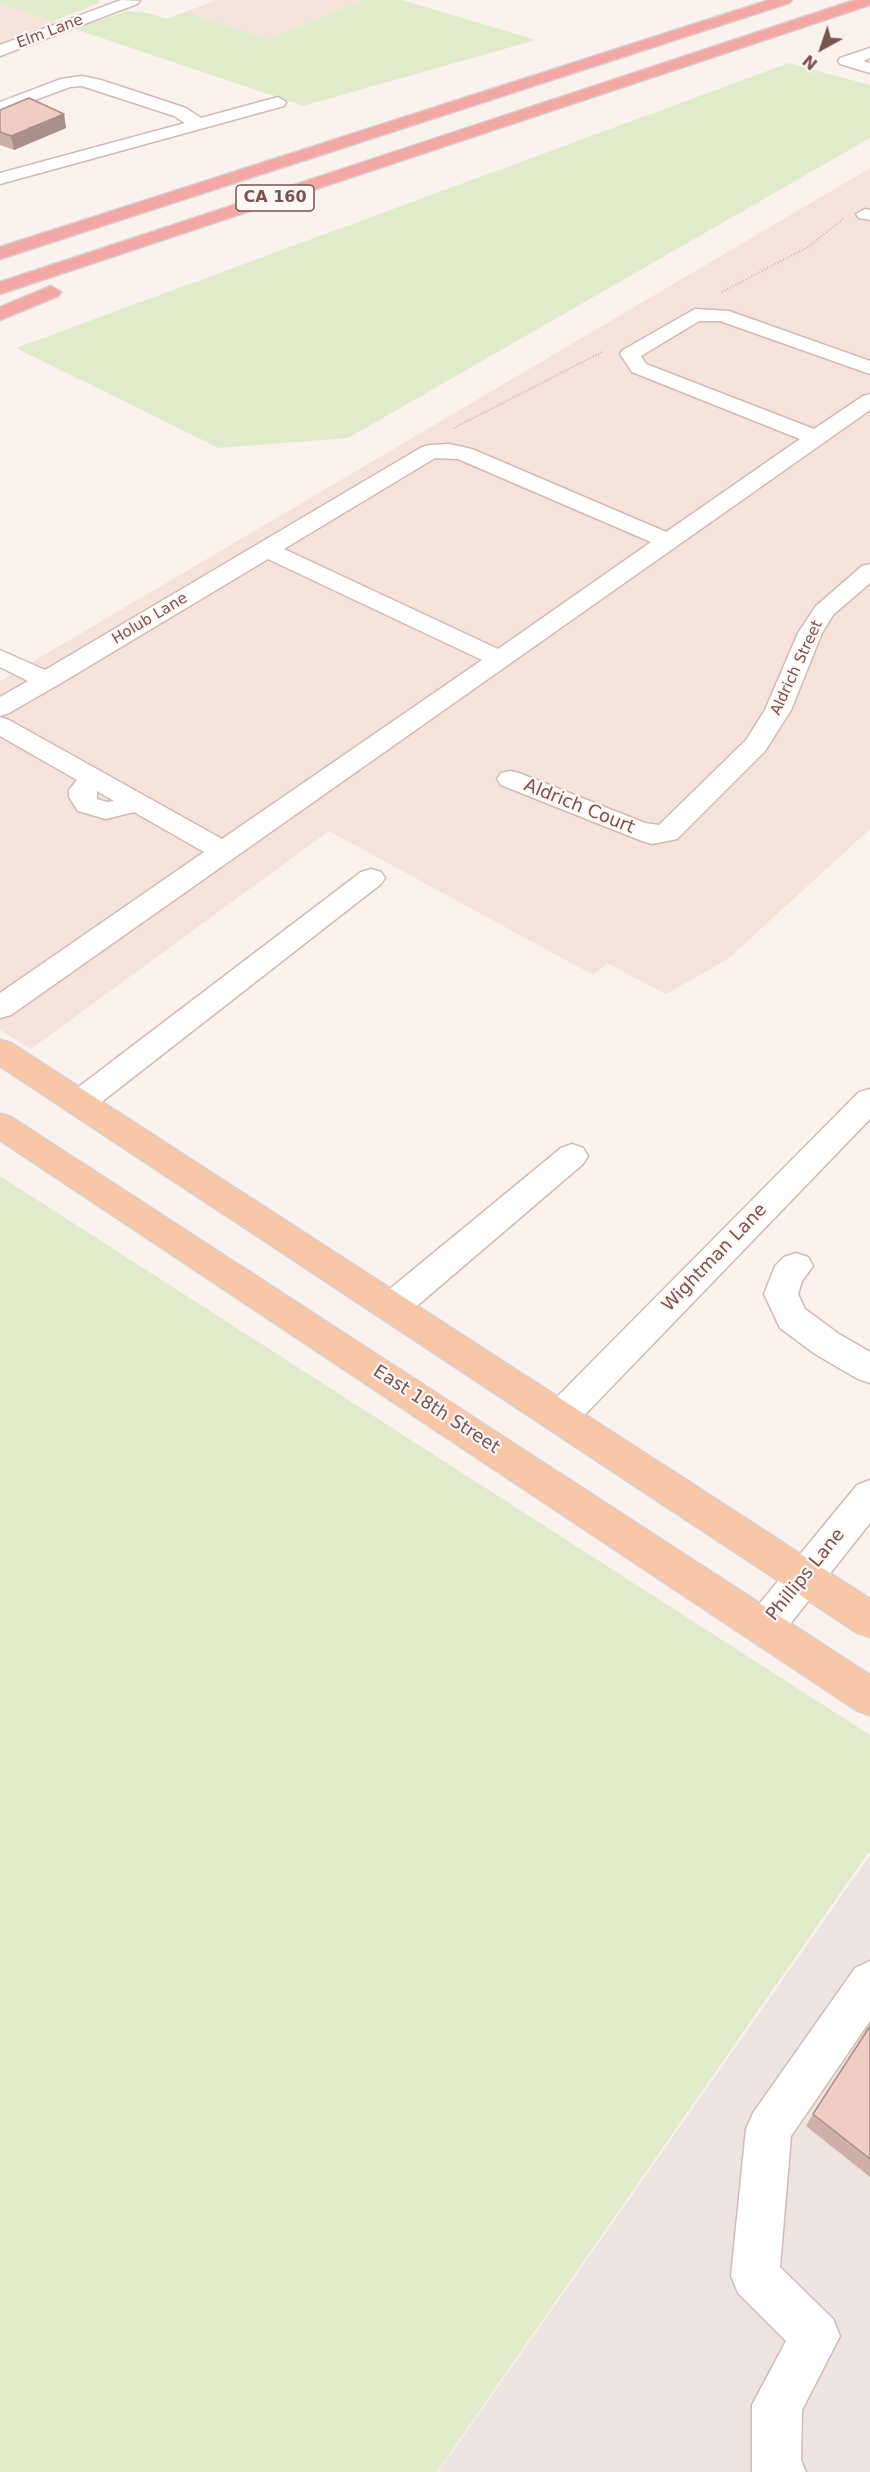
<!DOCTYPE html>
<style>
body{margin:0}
#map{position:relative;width:870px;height:2472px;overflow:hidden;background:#fcf2ed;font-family:"DejaVu Sans",sans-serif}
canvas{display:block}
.north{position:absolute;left:792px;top:18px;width:60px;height:60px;-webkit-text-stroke:4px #fff7f3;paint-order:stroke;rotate:220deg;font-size:16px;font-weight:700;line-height:24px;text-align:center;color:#78534f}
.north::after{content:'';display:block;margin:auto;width:21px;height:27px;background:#78534f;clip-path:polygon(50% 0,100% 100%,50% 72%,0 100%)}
</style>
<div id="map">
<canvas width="870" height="2472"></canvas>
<div class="north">N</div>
</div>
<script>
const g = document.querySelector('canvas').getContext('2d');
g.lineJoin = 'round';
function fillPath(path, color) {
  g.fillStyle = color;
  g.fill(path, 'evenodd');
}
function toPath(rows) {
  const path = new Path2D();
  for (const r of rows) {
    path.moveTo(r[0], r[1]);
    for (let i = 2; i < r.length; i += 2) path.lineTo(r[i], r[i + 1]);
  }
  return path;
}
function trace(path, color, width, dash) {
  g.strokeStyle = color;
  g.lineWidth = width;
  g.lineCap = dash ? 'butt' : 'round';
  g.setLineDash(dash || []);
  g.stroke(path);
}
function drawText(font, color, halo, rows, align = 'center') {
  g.font = font + ' "DejaVu Sans",sans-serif';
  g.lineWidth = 4.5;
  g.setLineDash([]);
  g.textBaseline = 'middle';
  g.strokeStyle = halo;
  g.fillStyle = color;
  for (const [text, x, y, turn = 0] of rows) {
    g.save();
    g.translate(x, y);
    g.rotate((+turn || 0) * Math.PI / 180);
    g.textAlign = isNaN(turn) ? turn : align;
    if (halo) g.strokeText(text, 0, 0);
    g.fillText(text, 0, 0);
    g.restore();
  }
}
fillPath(toPath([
 [217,0,364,0,269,39,185,12],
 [0,4,53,21,58,23,0,45],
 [870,168,870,829,728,959,666,994,607,963,593,975,329,831,31,1049,0,1030,0,681]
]), '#f4e3db');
fillPath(toPath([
 [870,1855,870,2472,438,2472]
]), '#ede4e1');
fillPath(toPath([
 [0,0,97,0,99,3,53,21,0,4],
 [364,0,402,0,536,40,303,106,75,29,127,11,148,13,168,19,185,12,269,39],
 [789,63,870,85,870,138,348,438,219,448,16,348],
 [0,1176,870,1735,870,1850,437,2472,0,2472]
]), '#dfebca');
const minor = toPath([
 [121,0,140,1,137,4,0,56,0,45,121,0],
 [870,48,870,58,863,61,870,63,870,73,840,64,838,61,840,58,870,48],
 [82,76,101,80,186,108,201,118,278,97,286,102,284,106,0,184,0,173,185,123,174,116,82,86,70,87,0,113,0,102,61,79,82,76],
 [865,209,870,210,870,220,859,218,856,214,865,209],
 [695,309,729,311,870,361,870,374,720,321,699,321,641,356,646,364,814,429,863,396,870,394,870,410,11,1015,0,1018,0,993,204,852,134,812,106,819,78,811,69,797,69,790,77,780,0,736,0,717,9,720,222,839,482,660,268,559,56,686,9,713,0,716,0,697,28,681,0,667,0,650,45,670,422,447,430,445,449,444,472,449,666,532,800,439,632,372,620,354,623,350,695,309],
 [435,458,458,459,651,542,498,649,284,549,435,458],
 [97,791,114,801,107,802,97,799,97,791],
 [870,564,870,583,833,615,822,633,791,710,765,751,677,839,652,844,642,841,501,785,497,779,501,773,510,771,519,773,645,823,659,825,746,740,765,710,798,633,816,606,862,566,870,564],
 [371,869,381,872,385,878,381,884,90,1111,79,1114,68,1111,63,1103,68,1095,361,872,371,869],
 [870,1089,870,1119,573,1427,560,1432,547,1427,542,1417,547,1407,859,1092,870,1089],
 [572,1144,583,1148,588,1156,583,1164,404,1317,392,1320,380,1317,375,1307,380,1297,561,1148,572,1144],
 [796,1253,808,1257,813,1266,802,1281,798,1294,805,1309,839,1334,870,1352,870,1383,858,1379,815,1354,780,1328,764,1294,775,1266,784,1257,796,1253],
 [870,1480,870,1523,779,1638,765,1643,751,1638,746,1626,751,1614,857,1485,870,1480],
 [870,1961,870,2021,791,2136,780,2267,833,2319,840,2336,802,2410,801,2460,806,2472,752,2472,752,2405,786,2341,738,2293,731,2276,746,2129,753,2113,855,1968,870,1961]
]);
const major = toPath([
 [0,1040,11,1043,870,1599,870,1637,856,1632,0,1066,0,1040],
 [0,1114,11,1117,870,1675,870,1715,856,1710,0,1140,0,1114]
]);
const highway = toPath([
 [769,0,792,0,789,3,0,259,0,247,769,0],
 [855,0,870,0,870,5,0,294,0,282,855,0],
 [51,286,61,292,58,296,0,320,0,307,51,286]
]);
trace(minor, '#d2bab4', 3);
trace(major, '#d9cfce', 3);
trace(highway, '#d9cfce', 3);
trace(toPath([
 [722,292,808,247,843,219],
 [454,428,602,352]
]), '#d7aea7', 2, [1, 2]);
fillPath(minor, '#fff');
fillPath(major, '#f8c7a8');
fillPath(highway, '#f4a8a6');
fillPath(toPath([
 [0,110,64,114,66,128,14,150,0,145],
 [870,2026,870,2177,806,2126,813,2114]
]), '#cfafa9');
fillPath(toPath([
 [64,114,66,128,14,150,11,136]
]), '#a98f8a');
const building = toPath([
 [29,98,64,114,11,136,0,132,0,110,29,98],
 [870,2026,870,2159,813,2114,870,2026]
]);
fillPath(building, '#f1ccc5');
trace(building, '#a98f8a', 1.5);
drawText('15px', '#78534f', '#fff7f3', [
 ["Elm Lane",50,32,-21],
 ["Holub Lane",150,619,-31],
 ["Aldrich Street",797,668,-65]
]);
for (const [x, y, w] of [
 [275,198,78]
]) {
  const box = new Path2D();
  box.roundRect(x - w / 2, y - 13, w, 26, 4.5);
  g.fillStyle = '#fff7f3';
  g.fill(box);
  trace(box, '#78534f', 1.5);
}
drawText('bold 16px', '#78534f', null, [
 ["CA 160",275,198]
]);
drawText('18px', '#78534f', '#fff7f3', [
 ["Aldrich Court",579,807,22],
 ["Wightman Lane",715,1258,-46],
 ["East 18th Street",436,1410,33],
 ["Phillips Lane",806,1575,-51]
]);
</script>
